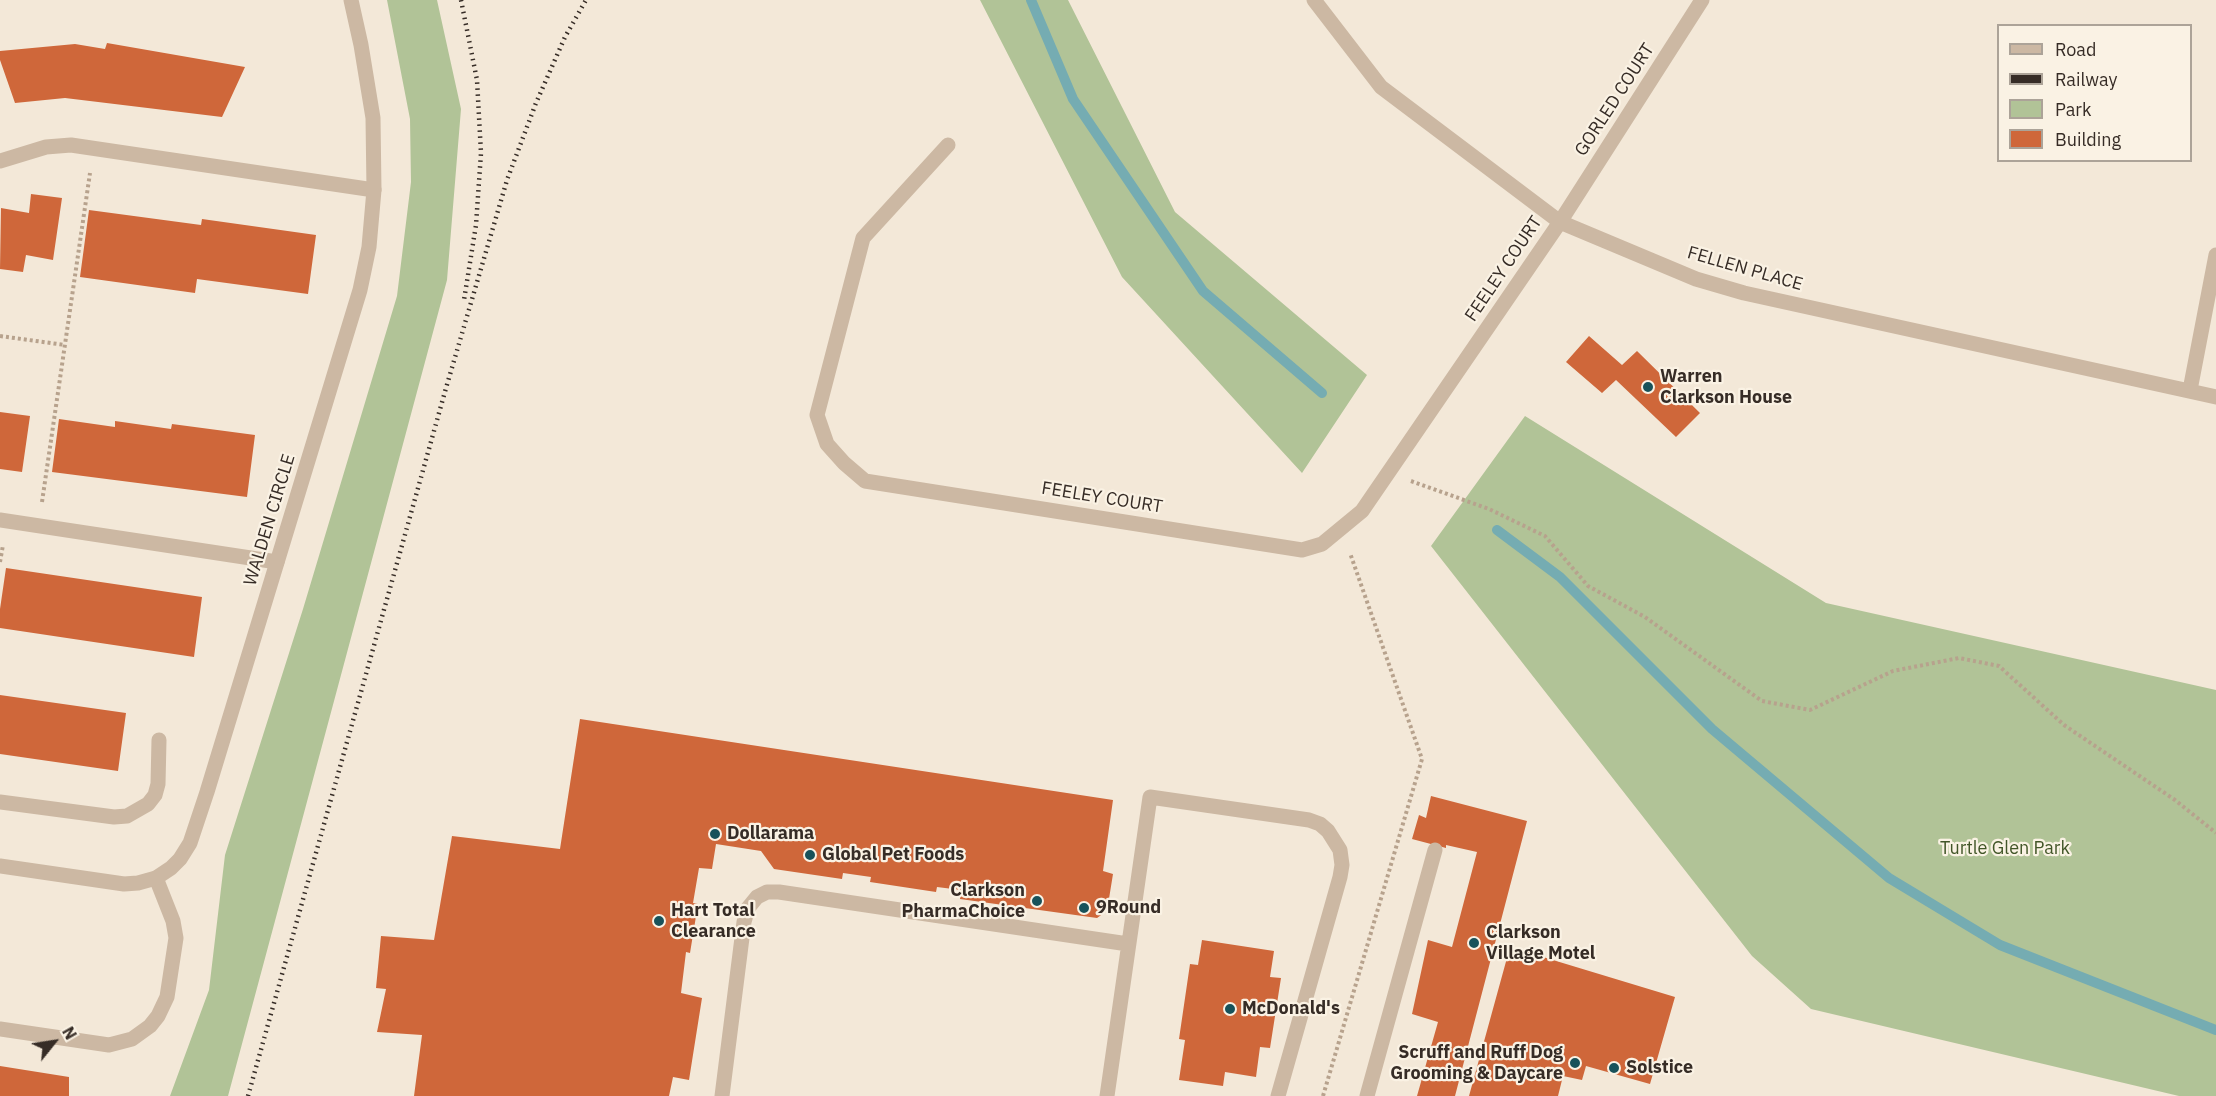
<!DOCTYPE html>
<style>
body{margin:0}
#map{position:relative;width:2216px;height:1096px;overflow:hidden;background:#f3e8d8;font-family:"IBM Plex Sans",sans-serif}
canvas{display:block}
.legend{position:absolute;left:1997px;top:24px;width:195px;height:138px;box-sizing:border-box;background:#faf2e4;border:2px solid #aca398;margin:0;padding:8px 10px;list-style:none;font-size:18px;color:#362c26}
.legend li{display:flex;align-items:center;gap:12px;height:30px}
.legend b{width:30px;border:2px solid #aca398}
.north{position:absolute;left:24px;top:1012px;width:60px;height:60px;-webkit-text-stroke:4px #faf2e4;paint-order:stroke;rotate:60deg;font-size:16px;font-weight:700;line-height:24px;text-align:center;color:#362c26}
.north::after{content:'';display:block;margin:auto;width:21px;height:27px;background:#362c26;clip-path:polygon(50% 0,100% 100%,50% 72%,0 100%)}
</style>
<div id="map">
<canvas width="2216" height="1096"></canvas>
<ul class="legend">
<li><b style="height:8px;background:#ccb8a3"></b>Road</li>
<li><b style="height:8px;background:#362c26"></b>Railway</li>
<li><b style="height:16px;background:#b1c397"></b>Park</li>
<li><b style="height:16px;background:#cf673a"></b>Building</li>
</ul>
<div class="north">N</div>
</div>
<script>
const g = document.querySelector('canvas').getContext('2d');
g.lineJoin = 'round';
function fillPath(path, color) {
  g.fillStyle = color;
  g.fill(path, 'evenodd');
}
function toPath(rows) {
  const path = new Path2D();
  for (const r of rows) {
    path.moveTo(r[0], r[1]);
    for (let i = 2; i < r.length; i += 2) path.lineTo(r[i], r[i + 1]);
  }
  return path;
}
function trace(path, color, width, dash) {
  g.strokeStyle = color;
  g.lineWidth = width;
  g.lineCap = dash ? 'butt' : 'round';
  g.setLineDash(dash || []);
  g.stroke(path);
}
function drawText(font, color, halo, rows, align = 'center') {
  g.font = font + ' "IBM Plex Sans",sans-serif';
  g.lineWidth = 4.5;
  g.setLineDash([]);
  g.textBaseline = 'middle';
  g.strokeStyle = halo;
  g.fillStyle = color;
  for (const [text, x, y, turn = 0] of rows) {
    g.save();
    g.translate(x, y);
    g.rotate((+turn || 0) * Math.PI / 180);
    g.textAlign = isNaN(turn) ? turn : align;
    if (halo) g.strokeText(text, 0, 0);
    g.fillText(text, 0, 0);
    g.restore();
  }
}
fillPath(toPath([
 [387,0,437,0,461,109,447,280,228,1096,170,1096,209,990,225,855,303,609,397,296,411,182,410,119],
 [980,0,1068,0,1175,212,1367,375,1302,473,1122,277],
 [1525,416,1826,603,2216,690,2216,1096,2179,1096,1811,1009,1752,956,1431,546]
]), '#b1c397');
trace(toPath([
 [1031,0,1073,99,1203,291,1322,393],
 [1497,530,1560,577,1712,729,1889,878,2000,945,2216,1030]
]), '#75acb2', 10);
fillPath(toPath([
 [107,43,245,67,222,117,65,98,15,103,0,60,0,51,75,44,105,49],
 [31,194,62,198,53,260,26,255,23,272,0,269,1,208,29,213],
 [89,210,201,225,202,219,316,235,308,294,197,279,195,293,80,277],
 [1589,336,1622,365,1637,351,1700,413,1676,437,1616,380,1602,393,1566,362],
 [0,412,30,416,22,472,0,469],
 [59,419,115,427,115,421,171,429,172,424,255,435,247,497,52,472],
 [6,568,202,597,194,657,0,628,0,609],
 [0,695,126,713,118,771,0,754],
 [580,719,1113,800,1103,871,1113,874,1107,911,1097,918,960,899,961,890,937,887,936,892,870,882,871,877,843,873,842,879,774,869,761,851,716,844,712,869,699,868,693,903,698,904,690,953,686,952,681,993,702,998,689,1080,673,1077,669,1096,414,1096,422,1035,377,1032,386,989,376,988,381,936,434,940,452,836,560,849],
 [1431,796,1527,821,1455,1096,1417,1096,1438,1022,1412,1014,1428,940,1452,947,1477,852,1446,845,1446,848,1412,839,1419,815,1426,818],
 [1202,940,1274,951,1270,977,1281,978,1270,1048,1260,1047,1256,1077,1225,1072,1223,1086,1179,1080,1185,1040,1179,1039,1190,964,1198,965],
 [1510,947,1675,997,1650,1084,1586,1066,1582,1080,1563,1076,1558,1096,1469,1096],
 [0,1066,69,1077,69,1096,0,1096]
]), '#cf673a');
trace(toPath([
 [0,336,65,345],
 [1411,481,1489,509,1545,536,1588,586,1645,617,1762,701,1810,710,1893,671,1959,658,1999,666,2064,725,2175,800,2216,833],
 [42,502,90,173],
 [0,562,3,545],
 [1323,1096,1422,759,1350,553]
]), '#b7a28d', 4, [3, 3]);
trace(toPath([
 [0,161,46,147,71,145,374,190],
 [0,520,277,562],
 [0,802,114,817,127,816,148,804,155,795,158,784,159,740],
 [0,1029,109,1045,132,1039,150,1026,158,1016,167,997,176,938,173,921,156,878],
 [722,1096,744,922,748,908,757,897,767,892,779,892,1128,944],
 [1107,1096,1150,797,1309,820,1320,824,1328,831,1340,850,1342,865,1340,877,1278,1096],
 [1367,1096,1435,850]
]), '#ccb8a3', 15);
trace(toPath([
 [1314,0,1381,87,1560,222,1696,279,1744,293,2216,397],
 [948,145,863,238,817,415,827,444,844,463,865,481,1302,550,1322,544,1362,511,1560,222,1702,0],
 [2190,390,2216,255],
 [0,866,124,884,138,883,156,878,171,868,180,859,190,843,207,792,360,290,369,247,374,190,373,118,361,45,351,0]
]), '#ccb8a3', 15);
trace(toPath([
 [461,0,477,80,481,153,476,225,464,300],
 [248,1096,446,388,507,180,536,103,565,37,586,0]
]), '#362c26', 4.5, [1.5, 4.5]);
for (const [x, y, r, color] of [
 [1648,387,6,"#18525a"],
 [715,834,6,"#18525a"],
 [810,855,6,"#18525a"],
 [1037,901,6,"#18525a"],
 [1084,908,6,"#18525a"],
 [659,921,6,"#18525a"],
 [1474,943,6,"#18525a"],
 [1230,1009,6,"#18525a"],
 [1575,1063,6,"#18525a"],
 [1614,1068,6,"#18525a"]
]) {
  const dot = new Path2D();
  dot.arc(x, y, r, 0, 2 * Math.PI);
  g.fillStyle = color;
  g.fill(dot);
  trace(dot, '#faf2e4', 2);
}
drawText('18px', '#362c26', '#faf2e4', [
 ["GORLED COURT",1615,100,-57],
 ["FEELEY COURT",1504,269,-56],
 ["FELLEN PLACE",1745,269,16],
 ["FEELEY COURT",1102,498,9],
 ["WALDEN CIRCLE",270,520,-73]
]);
drawText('bold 18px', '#362c26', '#faf2e4', [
 ["Warren",1660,377],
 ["Clarkson House",1660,398],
 ["Dollarama",727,834],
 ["Global Pet Foods",822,855],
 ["Clarkson",1025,891,"right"],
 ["PharmaChoice",1025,912,"right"],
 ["9Round",1096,908],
 ["Hart Total",671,911],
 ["Clearance",671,932],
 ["Clarkson",1486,933],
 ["Village Motel",1486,954],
 ["McDonald's",1242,1009],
 ["Scruff and Ruff Dog",1563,1053,"right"],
 ["Grooming & Daycare",1563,1074,"right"],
 ["Solstice",1626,1068]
], 'left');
drawText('18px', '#425628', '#faf2e4', [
 ["Turtle Glen Park",2005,849]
]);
</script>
